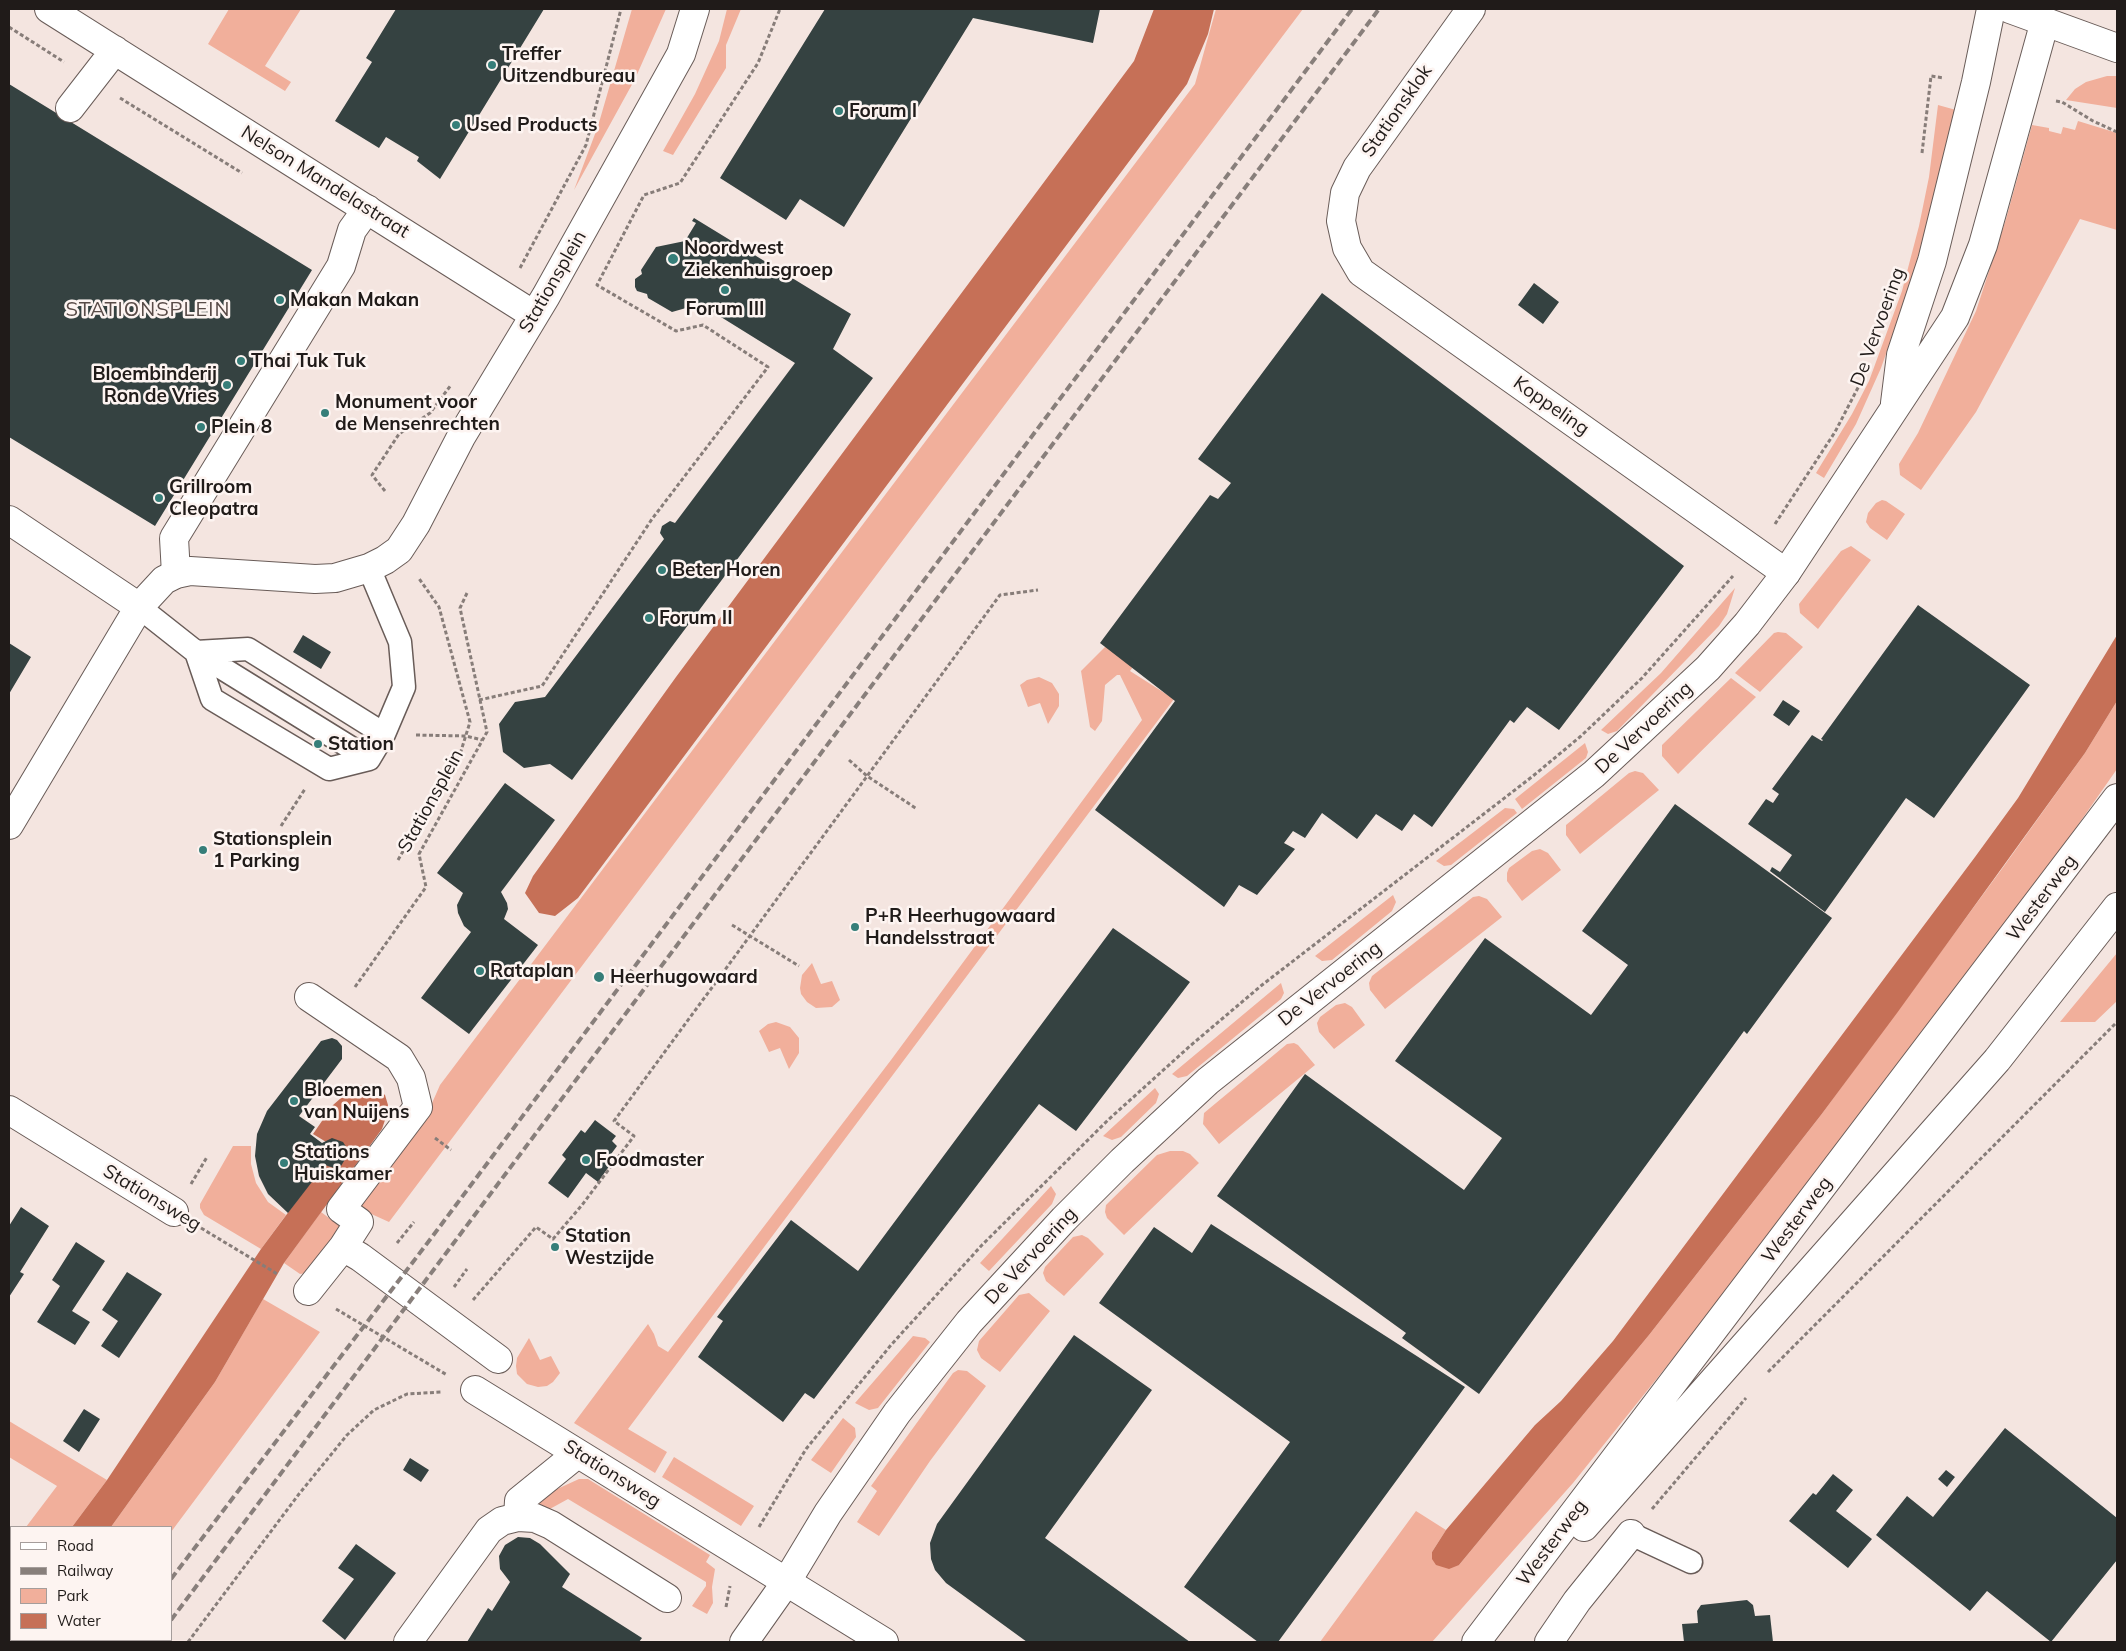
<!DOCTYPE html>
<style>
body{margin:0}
#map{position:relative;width:2126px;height:1651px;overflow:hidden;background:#f4e5e0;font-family:Mulish,sans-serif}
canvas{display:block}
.frame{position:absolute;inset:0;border:10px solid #201b19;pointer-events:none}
.legend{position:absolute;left:10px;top:1526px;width:162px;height:115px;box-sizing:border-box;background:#fdf4f1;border:1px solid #a59d9b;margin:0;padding:6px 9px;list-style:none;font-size:15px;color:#201b19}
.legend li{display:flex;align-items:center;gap:10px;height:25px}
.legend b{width:25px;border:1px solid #a59d9b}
</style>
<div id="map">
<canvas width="2126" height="1651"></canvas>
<div class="frame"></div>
<ul class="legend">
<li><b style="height:6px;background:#fff"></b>Road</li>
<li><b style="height:6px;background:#887f7b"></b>Railway</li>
<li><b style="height:14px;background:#f1af9b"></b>Park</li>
<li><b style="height:14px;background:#c67057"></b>Water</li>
</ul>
</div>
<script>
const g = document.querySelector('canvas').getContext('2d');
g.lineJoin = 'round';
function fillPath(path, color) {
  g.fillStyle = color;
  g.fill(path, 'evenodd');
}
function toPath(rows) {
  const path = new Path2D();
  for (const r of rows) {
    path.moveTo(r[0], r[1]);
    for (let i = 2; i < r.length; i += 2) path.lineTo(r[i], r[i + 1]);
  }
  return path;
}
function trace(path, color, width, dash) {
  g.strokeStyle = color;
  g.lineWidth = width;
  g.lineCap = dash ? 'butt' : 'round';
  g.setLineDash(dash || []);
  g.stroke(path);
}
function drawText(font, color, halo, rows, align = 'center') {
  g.font = font + ' Mulish,sans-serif';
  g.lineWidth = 5;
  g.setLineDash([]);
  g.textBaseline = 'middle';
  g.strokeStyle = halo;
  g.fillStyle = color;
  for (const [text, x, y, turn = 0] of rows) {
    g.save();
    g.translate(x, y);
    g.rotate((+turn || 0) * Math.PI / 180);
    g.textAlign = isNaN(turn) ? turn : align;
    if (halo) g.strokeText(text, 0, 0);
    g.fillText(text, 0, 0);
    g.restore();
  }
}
fillPath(toPath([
 [229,9,301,9,265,66,291,82,285,91,208,44],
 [632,9,666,9,635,79,574,190,598,126],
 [727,9,741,9,726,45,726,68,673,155,663,151,695,94,719,41],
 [1216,9,1303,9,389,1222,356,1207,429,1110,440,1085,1195,84],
 [2107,76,2117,76,2117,108,2066,100,2075,89,2086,82],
 [1938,105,1956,110,1927,238,1881,368,1856,424,1824,478,1816,473,1852,414,1869,381,1902,291,1919,226,1929,177],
 [2078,121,2117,133,2117,230,2080,219,1976,412,1921,490,1900,475,1899,464,1918,433,1976,311,2006,219,2032,125,2049,128,2049,131,2061,134,2063,127,2075,130],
 [1882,500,1886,501,1905,514,1887,540,1870,528,1866,522,1868,513,1876,503],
 [1851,546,1871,560,1818,629,1800,613,1799,604,1841,551],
 [1735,588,1727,614,1719,626,1617,731,1608,734,1601,730,1661,673],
 [1778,632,1786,633,1803,647,1760,692,1735,673,1774,633],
 [1117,635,1141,656,1130,671,1174,699,628,1429,667,1452,655,1473,574,1423,648,1324,654,1334,658,1346,668,1352,891,1060,1142,720,1120,675,1117,675,1105,685,1102,721,1095,731,1090,727,1081,671],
 [1039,677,1052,683,1059,694,1059,706,1048,724,1040,703,1028,707,1020,685,1027,680],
 [1731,678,1756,697,1678,774,1662,756,1662,745],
 [2117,701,2117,769,1974,974,1699,1326,1573,1483,1432,1642,1320,1642,1416,1511,1446,1530,1432,1552,1459,1565,1649,1335,1821,1115,2004,866,2085,753],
 [1585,743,1588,752,1586,758,1522,809,1515,799],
 [1635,771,1643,773,1659,790,1580,854,1566,835,1566,825,1629,773],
 [1505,808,1514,809,1517,813,1451,865,1444,866,1436,861],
 [1540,849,1548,853,1561,870,1522,901,1507,881,1507,873,1509,868,1532,851],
 [1393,895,1396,902,1392,911,1332,960,1322,961,1315,956],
 [1479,896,1487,899,1502,917,1385,1009,1370,990,1369,983,1372,976,1473,897],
 [2117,953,2117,1001,2095,1022,2060,1022],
 [812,963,821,984,832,981,840,1000,832,1007,816,1008,807,1002,801,994,800,988,802,975],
 [1281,983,1284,993,1281,999,1187,1076,1178,1078,1172,1074],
 [1345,1003,1352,1007,1365,1025,1334,1049,1319,1032,1317,1023,1320,1017,1336,1005],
 [776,1022,790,1027,799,1038,799,1053,789,1069,780,1048,769,1052,759,1031,768,1024],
 [1294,1043,1298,1045,1315,1065,1219,1144,1203,1124,1204,1113,1287,1044],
 [1155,1088,1159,1094,1156,1103,1121,1137,1112,1140,1103,1136],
 [233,1146,251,1146,251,1164,256,1183,268,1202,286,1215,261,1249,204,1215,200,1208,200,1204],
 [1170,1151,1183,1151,1190,1154,1199,1163,1124,1235,1107,1218,1105,1212,1106,1205,1157,1155],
 [1051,1186,1056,1194,1052,1204,989,1271,980,1263],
 [321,1212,345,1230,313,1272,300,1274,284,1263],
 [1082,1235,1088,1238,1104,1254,1064,1296,1046,1281,1043,1273,1045,1267,1073,1237],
 [1029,1293,1050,1311,1000,1372,981,1358,977,1350,979,1341,1019,1295],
 [263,1299,320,1332,171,1532,171,1527,111,1527,215,1382],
 [913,1336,925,1338,930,1342,878,1408,869,1410,855,1403],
 [529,1338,540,1360,551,1356,560,1373,553,1382,547,1386,538,1387,527,1384,517,1374,516,1366,517,1358],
 [958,1370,967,1371,986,1386,930,1461,879,1536,857,1522,877,1491,871,1486,953,1373],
 [843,1418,855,1428,856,1437,831,1473,811,1460],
 [9,1421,107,1480,72,1527,26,1527,57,1486,9,1457],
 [674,1457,754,1506,741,1526,662,1477],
 [579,1479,588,1479,710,1555,706,1562,715,1569,712,1587,713,1603,707,1614,692,1606,706,1586,706,1582,568,1499,548,1510,544,1510,538,1503,542,1496]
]), '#f1af9b');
fillPath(toPath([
 [1154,9,1214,9,1208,34,1187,84,578,898,555,916,539,913,525,893,533,876,676,677,1134,61],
 [2117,635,2117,701,2085,753,1897,1013,1821,1115,1649,1335,1459,1565,1449,1569,1436,1565,1432,1559,1432,1552,1446,1530,1535,1425,1561,1401,1613,1341,1975,857,2018,798],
 [356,1085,374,1086,385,1095,388,1105,387,1114,382,1129,284,1263,215,1382,111,1527,72,1527,107,1480,261,1249,336,1148,313,1134,333,1105]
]), '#c67057');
fillPath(toPath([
 [396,9,544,9,440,179,417,161,419,157,386,137,379,148,335,121,372,62,366,58],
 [825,9,1100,9,1093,43,973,18,844,227,800,199,786,220,720,178],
 [9,84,312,270,155,526,9,437],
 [694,218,851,314,833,349,873,378,572,780,550,764,524,768,503,752,499,724,515,702,545,697,664,539,660,533,662,526,670,521,675,523,795,363,700,304,672,312,648,298,647,294,637,291,635,287,635,279,642,274,641,270,656,247,685,241,696,223,692,221],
 [1534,283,1559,302,1543,324,1518,305],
 [1322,293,1684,566,1559,730,1527,707,1514,723,1510,720,1432,827,1414,814,1402,831,1376,814,1357,839,1322,813,1305,838,1293,831,1284,843,1295,849,1257,895,1239,885,1224,907,1095,810,1175,701,1100,643,1210,495,1218,499,1231,483,1198,459],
 [1918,605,2030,685,1934,818,1906,798,1825,912,1770,871,1772,867,1780,872,1792,855,1748,824,1766,799,1773,803,1779,794,1772,789,1812,735,1822,741,1823,740,1821,739],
 [303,635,331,652,321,669,293,652],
 [9,643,31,657,9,694],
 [1783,700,1800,711,1789,726,1773,715],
 [505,783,555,820,501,892,507,903,508,909,504,919,538,945,469,1034,421,998,471,932,464,926,458,913,457,905,463,893,437,873],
 [1675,804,1832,918,1747,1034,1744,1031,1479,1394,1402,1338,1406,1333,1217,1196,1305,1074,1464,1190,1502,1138,1395,1061,1485,938,1591,1015,1628,965,1582,931],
 [1113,928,1190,982,1076,1131,1039,1104,814,1399,805,1393,783,1422,698,1357,723,1321,717,1317,791,1220,858,1271],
 [332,1038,337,1040,342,1046,342,1059,299,1116,315,1127,310,1134,322,1143,332,1138,343,1142,347,1148,347,1156,341,1166,334,1168,325,1165,288,1213,268,1194,259,1176,255,1156,257,1134,267,1111,321,1041],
 [595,1120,616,1136,612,1141,617,1146,606,1161,610,1165,598,1182,586,1173,568,1198,548,1183,566,1159,562,1155,581,1130,585,1133],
 [21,1207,49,1226,20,1272,24,1274,9,1297,9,1226],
 [1211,1224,1465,1387,1278,1642,1258,1642,1184,1587,1290,1442,1099,1303,1154,1227,1192,1253],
 [76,1242,105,1261,72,1311,90,1322,75,1345,37,1322,60,1286,52,1280],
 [127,1272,162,1294,119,1358,101,1346,118,1321,102,1310],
 [1074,1335,1152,1390,1045,1538,1190,1642,1027,1642,946,1583,935,1570,931,1559,930,1543,937,1524],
 [84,1409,100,1419,79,1452,63,1441],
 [2005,1428,2117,1518,2117,1560,2051,1642,1987,1591,1970,1611,1876,1535,1907,1496,1933,1517],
 [410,1458,429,1470,421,1482,403,1470],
 [1946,1470,1955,1477,1947,1487,1938,1479],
 [1833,1474,1853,1490,1836,1511,1872,1539,1848,1568,1789,1521,1813,1493,1816,1495],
 [518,1537,530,1538,540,1544,570,1574,562,1587,642,1638,639,1642,467,1642,488,1608,492,1611,510,1582,500,1569,499,1556,505,1545],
 [356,1544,396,1573,345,1640,322,1621,354,1579,338,1568],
 [1747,1600,1753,1605,1755,1616,1770,1615,1773,1642,1684,1642,1682,1624,1698,1623,1697,1611,1701,1605]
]), '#354241');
const service = toPath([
 [139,607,196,652,369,759],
 [196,652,212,699,329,769,369,759,384,734,404,687,400,642,369,568],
 [196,652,248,649,384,734],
 [1631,1534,1691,1562]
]);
const pedestrian = toPath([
 [176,574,174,538,341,266,352,230,367,209],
 [309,997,399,1058,411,1078,418,1107,341,1209,359,1222,343,1247],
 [308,1291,343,1247,360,1257,498,1359]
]);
const minor = toPath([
 [49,9,534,315],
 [1471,9,1357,168,1345,193,1341,221,1347,248,1361,272,1786,573],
 [70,108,115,50],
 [9,520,139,607],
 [9,825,139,607,164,580,176,574,190,571,315,579,335,578,369,568,385,560,399,550,416,524,461,437,546,296,681,54,695,9],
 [9,1110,174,1212],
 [475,1390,884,1642],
 [518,1517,535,1518,551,1525,667,1598],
 [408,1642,489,1530,502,1521,518,1517,519,1501,577,1454],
 [1549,1642,1577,1601,1631,1534]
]);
const tertiary = toPath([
 [1895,403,1901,355,1932,261,1976,82,1991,9],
 [744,1642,787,1581,828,1513,897,1413,969,1322,1064,1219,1122,1161,1208,1081,1594,774,1708,668,1747,624,1786,573,1955,317,1983,245,2045,21]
]);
const secondary = toPath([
 [2010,9,2117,48]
]);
const primary = toPath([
 [1584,1527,1997,1060,2117,907],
 [1476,1642,2117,798]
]);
trace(service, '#695c58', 25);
trace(pedestrian, '#695c58', 30);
trace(minor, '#695c58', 30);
trace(tertiary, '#695c58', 30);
trace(secondary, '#695c58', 30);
trace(primary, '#695c58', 30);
trace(toPath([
 [9,27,64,62],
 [120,98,242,173],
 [2056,101,2062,102,2093,121,2117,132],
 [1922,153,1931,76,1944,78],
 [520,268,586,145,621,9],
 [385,491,372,475,399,434,430,413,451,385],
 [1775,524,1835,432,1863,378],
 [479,700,542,686,652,519,768,367,703,325,676,331,597,285,644,195,680,183,758,63,780,9],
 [416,735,466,736,482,740],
 [849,760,867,776,917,809],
 [281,826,305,789],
 [398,860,461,751,470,722,439,607,418,577],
 [732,925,799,966],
 [355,987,426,887,419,854,487,732,460,608,467,593],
 [435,1138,451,1150],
 [191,1184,207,1157],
 [201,1228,279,1275],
 [397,1243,414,1222],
 [454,1287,467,1269],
 [473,1300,536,1227,553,1239,582,1205,634,1136,614,1121,1000,595,1038,590],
 [336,1309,447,1375],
 [1768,1372,2117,1022],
 [1652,1509,1746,1398],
 [759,1527,806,1449,891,1345,982,1245,1108,1120,1190,1046,1262,985,1533,776,1581,736,1642,678,1733,576],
 [726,1607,730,1586],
 [188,1642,299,1494,347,1435,374,1410,407,1394,442,1392]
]), '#877d79', 3, [4, 2.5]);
trace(service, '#fff', 22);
trace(pedestrian, '#fff', 28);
trace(minor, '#fff', 28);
trace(tertiary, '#fff', 28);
trace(secondary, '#fff', 28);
trace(primary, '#fff', 28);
trace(toPath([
 [171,1579,432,1237,1352,9],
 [171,1620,1379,9],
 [123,1642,125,1640],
 [154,1642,156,1640]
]), '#887f7b', 4, [8, 4]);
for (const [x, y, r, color] of [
 [492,65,5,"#367e79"],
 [839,111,5,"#367e79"],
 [456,125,5,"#367e79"],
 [673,259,6,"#367e79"],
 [725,290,5,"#367e79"],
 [280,300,5,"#367e79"],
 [241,361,5,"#367e79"],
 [227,385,5,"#367e79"],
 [325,413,5,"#367e79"],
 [201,427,5,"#367e79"],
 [159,498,5,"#367e79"],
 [662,570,5,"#367e79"],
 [649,618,5,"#367e79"],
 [318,744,5,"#367e79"],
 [203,850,5,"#367e79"],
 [855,927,5,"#367e79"],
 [480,971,5,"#367e79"],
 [599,977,6,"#367e79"],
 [294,1101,5,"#367e79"],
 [586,1160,5,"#367e79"],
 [284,1163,5,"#367e79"],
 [555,1247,5,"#367e79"]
]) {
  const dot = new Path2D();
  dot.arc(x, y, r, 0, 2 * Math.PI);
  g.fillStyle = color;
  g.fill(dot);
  trace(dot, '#fdf4f1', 2);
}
drawText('bold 19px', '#201b19', '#fdf4f1', [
 ["Treffer",502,54],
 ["Uitzendbureau",502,76],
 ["Forum I",849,111],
 ["Used Products",466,125],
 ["Noordwest",684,248],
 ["Ziekenhuisgroep",684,270],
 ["Makan Makan",290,300],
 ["Forum III",725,309,"center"],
 ["Thai Tuk Tuk",251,361],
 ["Bloembinderij",217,374,"right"],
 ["Ron de Vries",217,396,"right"],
 ["Monument voor",335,402],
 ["de Mensenrechten",335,424],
 ["Plein 8",211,427],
 ["Grillroom",169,487],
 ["Cleopatra",169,509],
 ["Beter Horen",672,570],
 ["Forum II",659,618],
 ["Station",328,744],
 ["Stationsplein",213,839],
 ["1 Parking",213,861],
 ["P+R Heerhugowaard",865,916],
 ["Handelsstraat",865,938],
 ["Rataplan",490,971],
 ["Heerhugowaard",610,977],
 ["Bloemen",304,1090],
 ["van Nuijens",304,1112],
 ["Stations",294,1152],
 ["Huiskamer",294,1174],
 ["Foodmaster",596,1160],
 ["Station",565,1236],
 ["Westzijde",565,1258]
], 'left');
drawText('19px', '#201b19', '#fdf4f1', [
 ["Stationsklok",1397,111,-55],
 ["Nelson Mandelastraat",325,182,32],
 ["Stationsplein",553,282,-60],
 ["De Vervoering",1878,327,-70],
 ["Koppeling",1551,406,35],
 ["De Vervoering",1644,728,-43],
 ["Stationsplein",431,801,-61],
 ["Westerweg",2042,898,-53],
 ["De Vervoering",1330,984,-38],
 ["Stationsweg",152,1198,31],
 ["Westerweg",1797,1220,-53],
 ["De Vervoering",1031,1256,-47],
 ["Stationsweg",612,1474,32],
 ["Westerweg",1552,1543,-53]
]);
g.letterSpacing = '1px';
drawText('20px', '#584b47', '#fdf4f1', [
 ["STATIONSPLEIN",148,310]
]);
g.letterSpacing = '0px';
</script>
